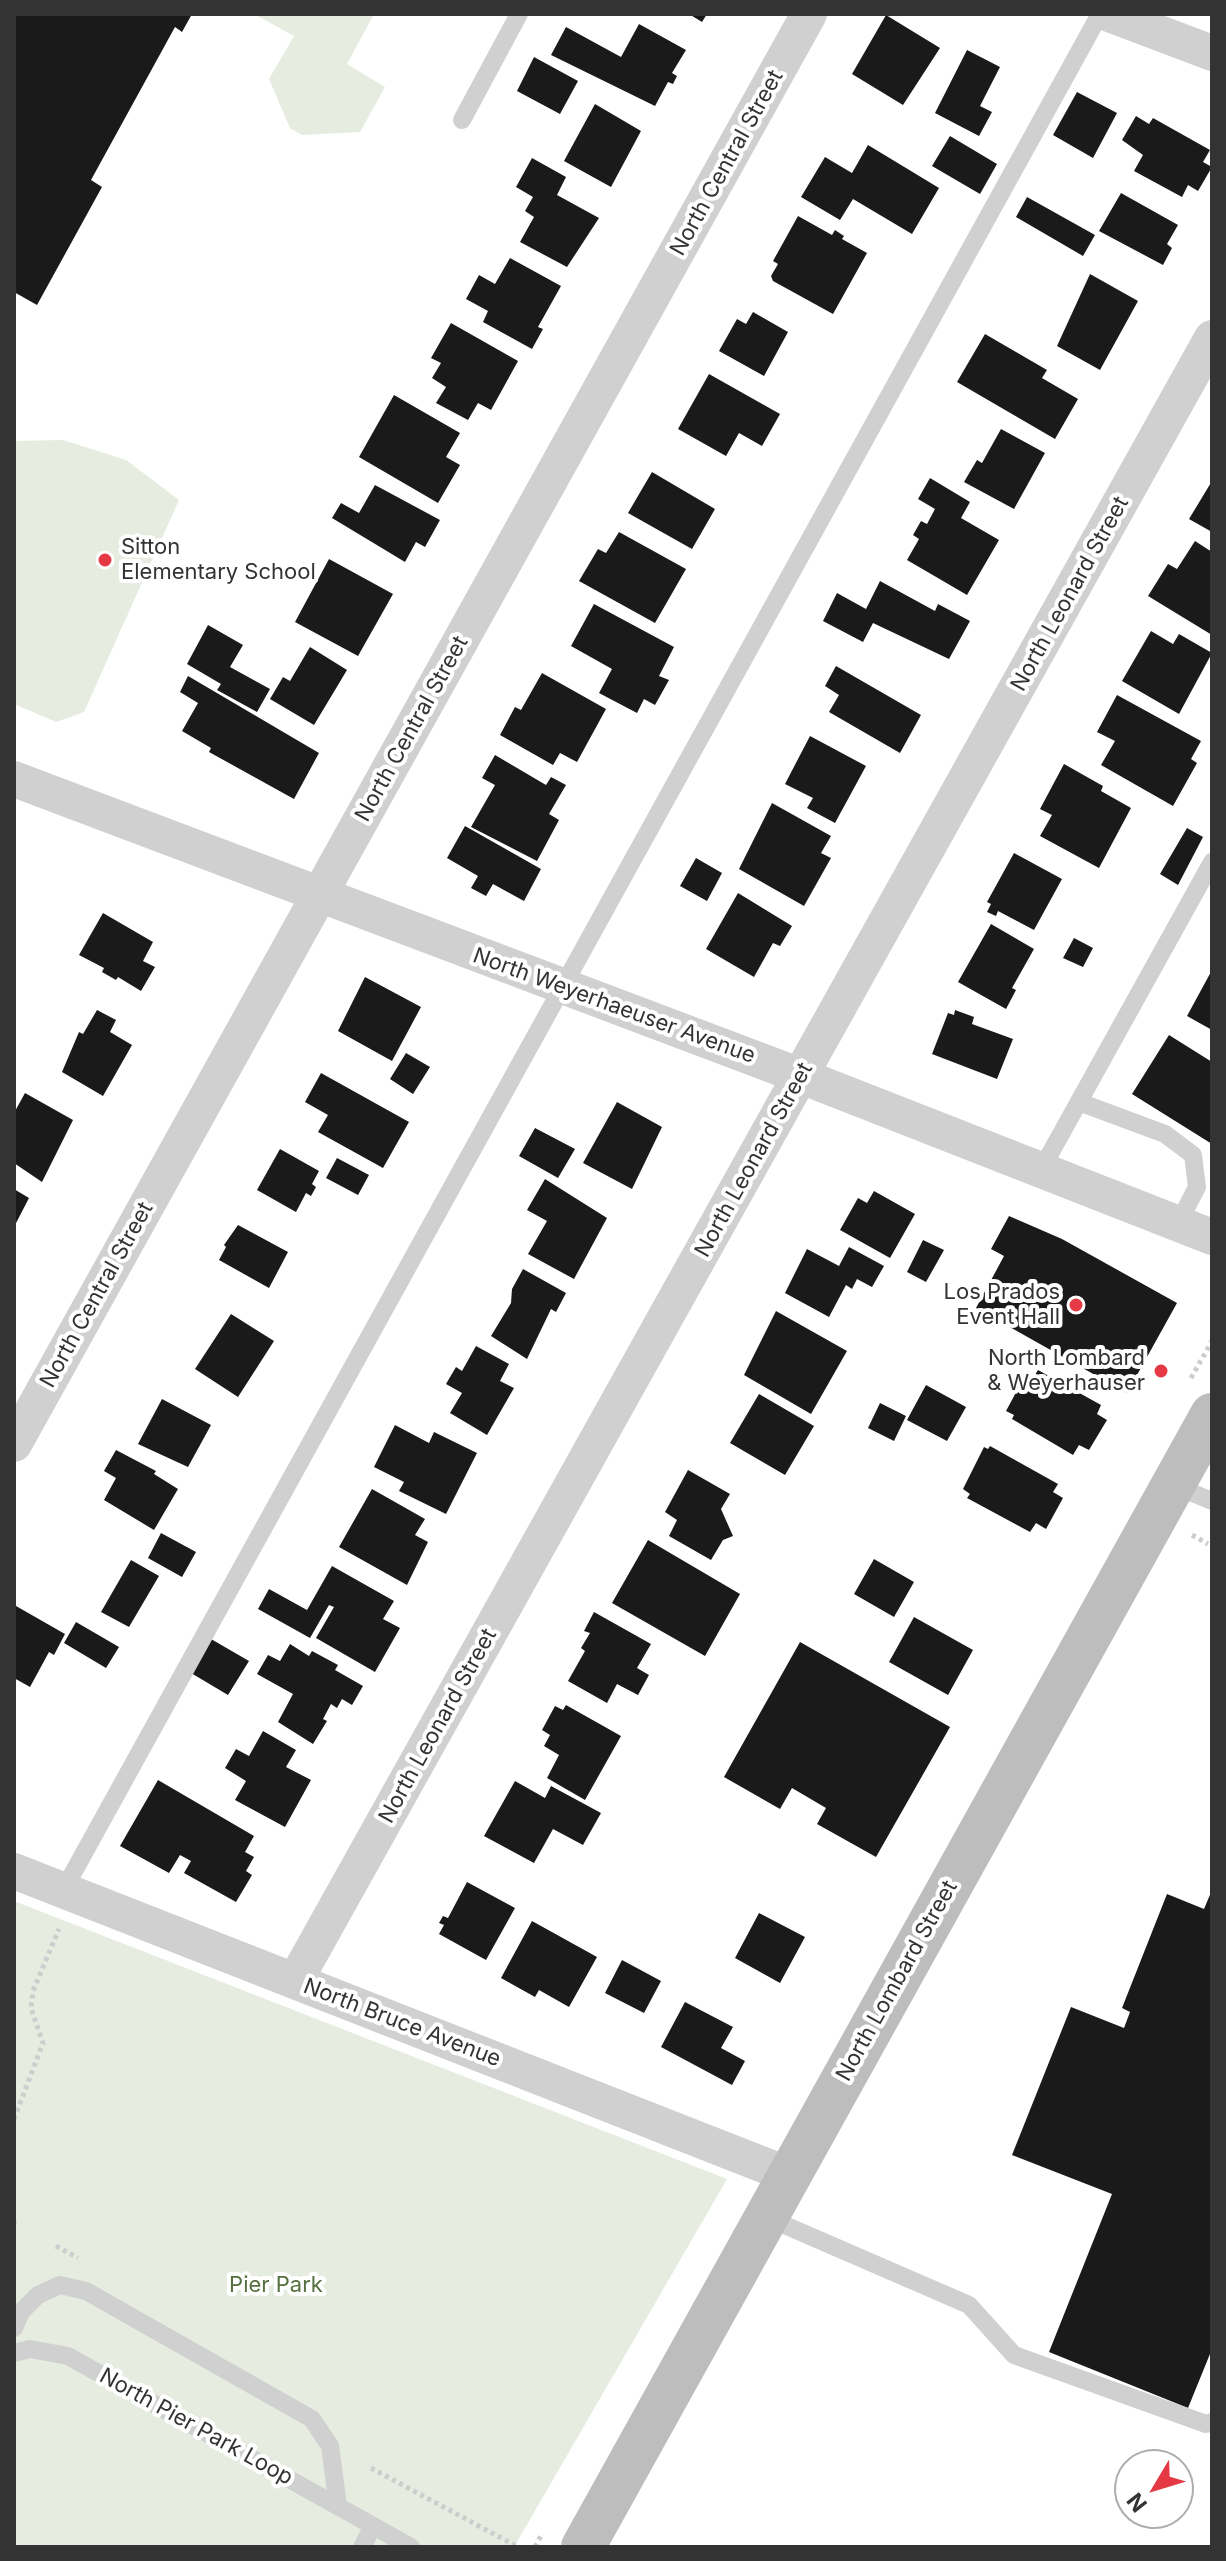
<!DOCTYPE html>
<style>
body{margin:0}
#map{position:relative;width:1226px;height:2561px;overflow:hidden;background:#fff;font-family:Inter,sans-serif}
canvas{display:block}
.frame{position:absolute;inset:0;border:16px solid #333;pointer-events:none}
.north{position:absolute;left:1114px;top:2449px;width:80px;height:80px;box-sizing:border-box;background:#fff;border:2px solid #adadad;border-radius:50%;rotate:232deg;font-size:22px;font-weight:700;line-height:32px;text-align:center;color:#333}
.north::after{content:'';display:block;margin:auto;width:28px;height:36px;background:#e63946;clip-path:polygon(50% 0,100% 100%,50% 72%,0 100%)}
</style>
<div id="map">
<canvas width="1226" height="2561"></canvas>
<div class="frame"></div>
<div class="north">N</div>
</div>
<script>
const g = document.querySelector('canvas').getContext('2d');
g.lineJoin = 'round';
function fillPath(path, color) {
  g.fillStyle = color;
  g.fill(path, 'evenodd');
}
function toPath(rows) {
  const path = new Path2D();
  for (const r of rows) {
    path.moveTo(r[0], r[1]);
    for (let i = 2; i < r.length; i += 2) path.lineTo(r[i], r[i + 1]);
  }
  return path;
}
function trace(path, color, width, dash) {
  g.strokeStyle = color;
  g.lineWidth = width;
  g.lineCap = dash ? 'butt' : 'round';
  g.setLineDash(dash || []);
  g.stroke(path);
}
function drawText(font, color, halo, rows, align = 'center') {
  g.font = font + ' Inter,sans-serif';
  g.lineWidth = 8;
  g.setLineDash([]);
  g.textBaseline = 'middle';
  g.strokeStyle = halo;
  g.fillStyle = color;
  for (const [text, x, y, turn = 0] of rows) {
    g.save();
    g.translate(x, y);
    g.rotate((+turn || 0) * Math.PI / 180);
    g.textAlign = isNaN(turn) ? turn : align;
    if (halo) g.strokeText(text, 0, 0);
    g.fillText(text, 0, 0);
    g.restore();
  }
}
fillPath(toPath([
 [254,14,374,14,347,64,385,87,360,132,302,135,290,128,269,79,294,36],
 [63,440,126,460,179,500,84,712,56,722,14,704,14,441],
 [14,1901,727,2179,514,2547,14,2547]
]), '#e6ecdf');
fillPath(toPath([
 [14,14,192,14,182,32,175,27,91,180,102,187,37,305,14,292],
 [689,14,707,14,702,22],
 [886,15,940,48,903,105,852,74],
 [639,24,686,50,672,73,677,76,673,84,668,82,655,106,551,55,566,27,621,57],
 [967,50,1000,67,980,106,992,112,979,136,935,113],
 [534,57,578,81,560,114,517,91],
 [1077,92,1117,113,1093,158,1053,135],
 [595,104,641,131,611,187,564,161],
 [1136,116,1149,124,1153,118,1210,150,1203,162,1212,167,1198,191,1188,185,1182,197,1134,171,1143,155,1122,140],
 [950,136,997,164,980,194,932,166],
 [868,145,939,188,912,234,853,199,840,220,801,197,825,157,852,173],
 [532,158,566,177,557,195,599,218,567,267,520,242,534,217,525,211,533,197,516,187],
 [1121,193,1178,225,1167,244,1172,248,1163,265,1099,231],
 [1027,197,1095,235,1083,256,1016,217],
 [798,216,832,235,835,230,844,236,842,239,867,253,833,314,773,281,771,276,778,264,773,261],
 [510,258,561,286,538,327,543,329,532,349,483,322,488,311,466,299,479,275,495,284],
 [1090,274,1138,301,1100,370,1057,346],
 [753,312,788,332,764,376,719,351,737,319,746,324],
 [451,323,518,361,491,410,478,403,468,420,436,403,446,387,432,378,441,363,431,358],
 [985,334,1047,370,1042,378,1078,399,1055,439,957,382],
 [709,374,780,414,762,446,739,433,726,456,678,429],
 [394,395,460,433,446,457,460,465,438,503,359,457],
 [1001,429,1045,453,1014,509,964,482,977,460,982,463],
 [652,472,715,509,692,549,628,513],
 [930,478,970,502,961,518,999,540,967,595,907,560,919,539,913,535,921,521,927,524,935,509,918,499],
 [1212,481,1212,532,1189,519],
 [375,485,440,520,425,547,416,542,405,562,332,518,341,503,359,513],
 [619,532,686,569,655,623,579,581,598,549,606,553],
 [1195,541,1212,552,1212,635,1148,596,1168,564,1177,569],
 [329,559,393,594,358,656,295,622],
 [880,581,935,611,938,604,970,621,949,659,873,623,863,642,823,621,837,593,866,609],
 [594,604,674,647,659,676,669,680,655,705,644,699,637,713,599,693,612,669,571,646],
 [208,625,243,645,230,667,270,689,257,712,217,690,221,684,187,664],
 [1151,631,1173,644,1179,634,1212,653,1179,714,1122,681],
 [310,647,347,670,314,725,270,699,283,677,290,681],
 [836,666,921,715,900,753,829,712,839,695,825,686],
 [542,673,606,709,577,762,560,753,553,765,500,735,515,707,521,710],
 [188,676,319,753,294,799,209,752,211,748,182,731,198,703,180,692],
 [1117,695,1201,741,1191,759,1197,763,1173,806,1101,765,1115,741,1097,732],
 [810,736,866,766,835,823,807,808,813,798,785,784],
 [495,755,546,785,551,777,566,785,549,814,559,820,537,861,471,827,495,785,482,778],
 [1064,764,1103,786,1101,791,1131,808,1099,868,1040,836,1052,815,1040,809],
 [772,803,831,836,821,853,831,858,804,906,739,869],
 [465,826,541,869,524,901,493,884,486,896,471,888,478,876,447,858],
 [1187,828,1203,837,1178,885,1160,874],
 [1014,853,1062,879,1034,930,998,911,996,916,987,912,991,904,987,902],
 [696,858,722,873,707,901,680,886],
 [738,893,792,926,780,946,773,943,754,977,706,949],
 [103,913,153,942,143,961,155,967,141,991,118,977,116,980,102,972,104,968,79,955],
 [991,924,1034,949,1012,988,1016,990,1006,1009,958,982],
 [1074,938,1093,948,1083,967,1063,958],
 [1212,970,1212,1030,1187,1016],
 [365,977,421,1007,392,1061,338,1031],
 [97,1010,116,1020,110,1032,132,1045,103,1096,62,1072,79,1032,83,1034],
 [955,1010,974,1017,972,1024,1013,1039,997,1079,932,1054,948,1013,954,1015],
 [1169,1035,1212,1062,1212,1144,1132,1094],
 [406,1053,430,1067,413,1094,390,1079],
 [321,1073,409,1122,383,1168,318,1132,328,1115,305,1102],
 [25,1093,73,1120,42,1182,14,1163,14,1113],
 [617,1102,662,1127,632,1189,583,1163],
 [535,1128,575,1149,558,1178,519,1156],
 [280,1149,319,1171,312,1184,316,1187,311,1196,306,1193,296,1212,257,1190],
 [337,1158,369,1175,358,1195,326,1178],
 [545,1179,607,1218,574,1279,528,1254,547,1221,527,1210],
 [14,1189,29,1198,14,1227],
 [874,1191,915,1214,890,1258,840,1230,858,1198,867,1203],
 [1009,1216,1062,1239,1177,1303,1127,1393,976,1308,1004,1256,991,1249],
 [238,1225,288,1252,269,1288,219,1260,226,1247,224,1245],
 [923,1240,944,1250,926,1282,907,1272],
 [849,1247,884,1266,872,1287,857,1279,852,1289,846,1285,829,1317,785,1293,807,1249,839,1266],
 [523,1269,566,1293,556,1312,551,1309,527,1359,491,1336,511,1303,512,1289],
 [776,1311,847,1351,811,1414,744,1375],
 [231,1314,274,1341,238,1397,195,1369],
 [476,1346,509,1364,500,1381,514,1388,487,1435,450,1413,462,1393,446,1384,456,1367,462,1371],
 [1038,1370,1101,1405,1097,1414,1107,1420,1089,1450,1079,1445,1073,1455,1012,1419,1014,1415,1006,1411,1020,1385,1027,1388],
 [926,1385,966,1407,947,1441,907,1420],
 [759,1394,814,1426,785,1475,730,1443],
 [162,1399,211,1425,188,1467,138,1444],
 [880,1403,906,1416,894,1441,868,1428],
 [395,1425,429,1443,434,1432,477,1453,446,1514,399,1491,404,1482,374,1467],
 [990,1446,1058,1484,1053,1492,1063,1498,1046,1529,1036,1523,1030,1532,967,1498,970,1494,963,1489,984,1447,988,1449],
 [116,1450,156,1471,154,1474,178,1489,154,1530,104,1500,116,1478,104,1471],
 [688,1470,730,1494,721,1509,733,1536,723,1540,711,1560,669,1536,677,1520,665,1512],
 [372,1489,425,1519,415,1535,428,1542,407,1585,339,1547],
 [161,1533,196,1552,182,1577,148,1558],
 [648,1540,740,1594,705,1656,612,1603],
 [874,1559,914,1582,894,1617,854,1594],
 [131,1560,159,1576,129,1627,101,1612],
 [332,1566,394,1601,383,1619,400,1628,375,1672,316,1638,334,1607,329,1605,310,1638,258,1609,269,1589,307,1610],
 [16,1606,65,1634,54,1655,49,1652,30,1687,14,1678],
 [594,1612,651,1644,637,1668,649,1675,638,1695,617,1684,607,1703,568,1681,585,1651,581,1648,590,1633,584,1631],
 [914,1617,973,1650,948,1695,889,1662],
 [76,1622,119,1647,106,1668,64,1643],
 [211,1639,249,1661,228,1695,191,1673],
 [800,1642,950,1727,876,1857,817,1824,826,1808,792,1788,780,1809,724,1777],
 [290,1644,309,1656,312,1651,338,1665,335,1670,363,1686,352,1705,342,1699,337,1708,331,1704,323,1719,327,1721,313,1744,278,1722,293,1694,257,1674,268,1655,280,1661],
 [566,1705,621,1736,585,1800,547,1778,559,1755,544,1746,550,1735,542,1730,555,1706,563,1710],
 [263,1731,296,1750,286,1767,311,1780,285,1827,235,1800,246,1781,225,1768,236,1749,249,1756],
 [158,1780,254,1836,245,1852,254,1857,246,1871,252,1875,236,1902,184,1873,191,1861,180,1855,169,1873,120,1846],
 [515,1781,545,1798,551,1786,601,1813,583,1845,553,1829,534,1863,484,1836],
 [467,1882,515,1908,486,1960,439,1934,444,1925,439,1923,443,1916,448,1918],
 [1212,1890,1212,2349,1188,2408,1049,2352,1112,2194,1012,2155,1071,2007,1124,2028,1130,2012,1122,2008,1167,1894,1204,1909],
 [759,1913,805,1937,780,1983,735,1958],
 [532,1921,597,1957,569,2007,539,1990,535,1997,501,1978],
 [622,1960,661,1981,644,2013,605,1993],
 [685,2002,733,2027,721,2048,745,2061,732,2085,661,2047]
]), '#1a1a1a');
trace(toPath([
 [1191,1378,1212,1341],
 [1192,1535,1208,1544],
 [14,2119,43,2043,31,2008,33,1991,59,1929],
 [14,2223,16,2224],
 [56,2246,78,2258],
 [371,2468,518,2547],
 [535,2547,542,2534]
]), '#cdcdcd', 5, [4, 4]);
trace(toPath([
 [462,120,519,14],
 [1079,1102,1165,1134,1193,1155,1197,1187,1178,1224],
 [1041,1170,1212,862],
 [1173,1485,1212,1501],
 [63,1891,1100,14],
 [766,2217,969,2305,1014,2355,1206,2424,1212,2422],
 [14,2328,21,2312,38,2295,60,2285,86,2291,312,2419,330,2446,338,2506],
 [14,2353,30,2349,68,2356,411,2547],
 [362,2547,373,2526]
]), '#d0d0d0', 18);
trace(toPath([
 [1109,14,1212,53],
 [14,779,801,1076,1212,1237],
 [14,1444,809,14],
 [14,1871,789,2175],
 [295,1981,1212,338]
]), '#d0d0d0', 36);
trace(toPath([
 [583,2547,1212,1415]
]), '#bdbdbd', 44);
for (const [x, y, r, color] of [
 [105,560,8,"#e63946"],
 [1076,1305,8,"#e63946"],
 [1161,1371,8,"#e63946"]
]) {
  const dot = new Path2D();
  dot.arc(x, y, r, 0, 2 * Math.PI);
  g.fillStyle = color;
  g.fill(dot);
  trace(dot, '#fff', 3);
}
drawText('22px', '#333', '#fff', [
 ["North Central Street",727,163,-61],
 ["North Leonard Street",1070,594,-61],
 ["North Central Street",412,729,-61],
 ["North Weyerhaeuser Avenue",614,1006,20],
 ["North Leonard Street",754,1160,-61],
 ["North Central Street",97,1295,-61],
 ["North Leonard Street",438,1726,-61],
 ["North Lombard Street",897,1981,-61],
 ["North Bruce Avenue",402,2023,21],
 ["North Pier Park Loop",196,2427,29]
]);
drawText('22px', '#333', '#fff', [
 ["Sitton",121,547,"left"],
 ["Elementary School",121,572,"left"],
 ["Los Prados",1060,1292],
 ["Event Hall",1060,1317],
 ["North Lombard",1145,1358],
 ["& Weyerhauser",1145,1383]
], 'right');
drawText('22px', '#56703f', '#fff', [
 ["Pier Park",276,2285]
]);
</script>
